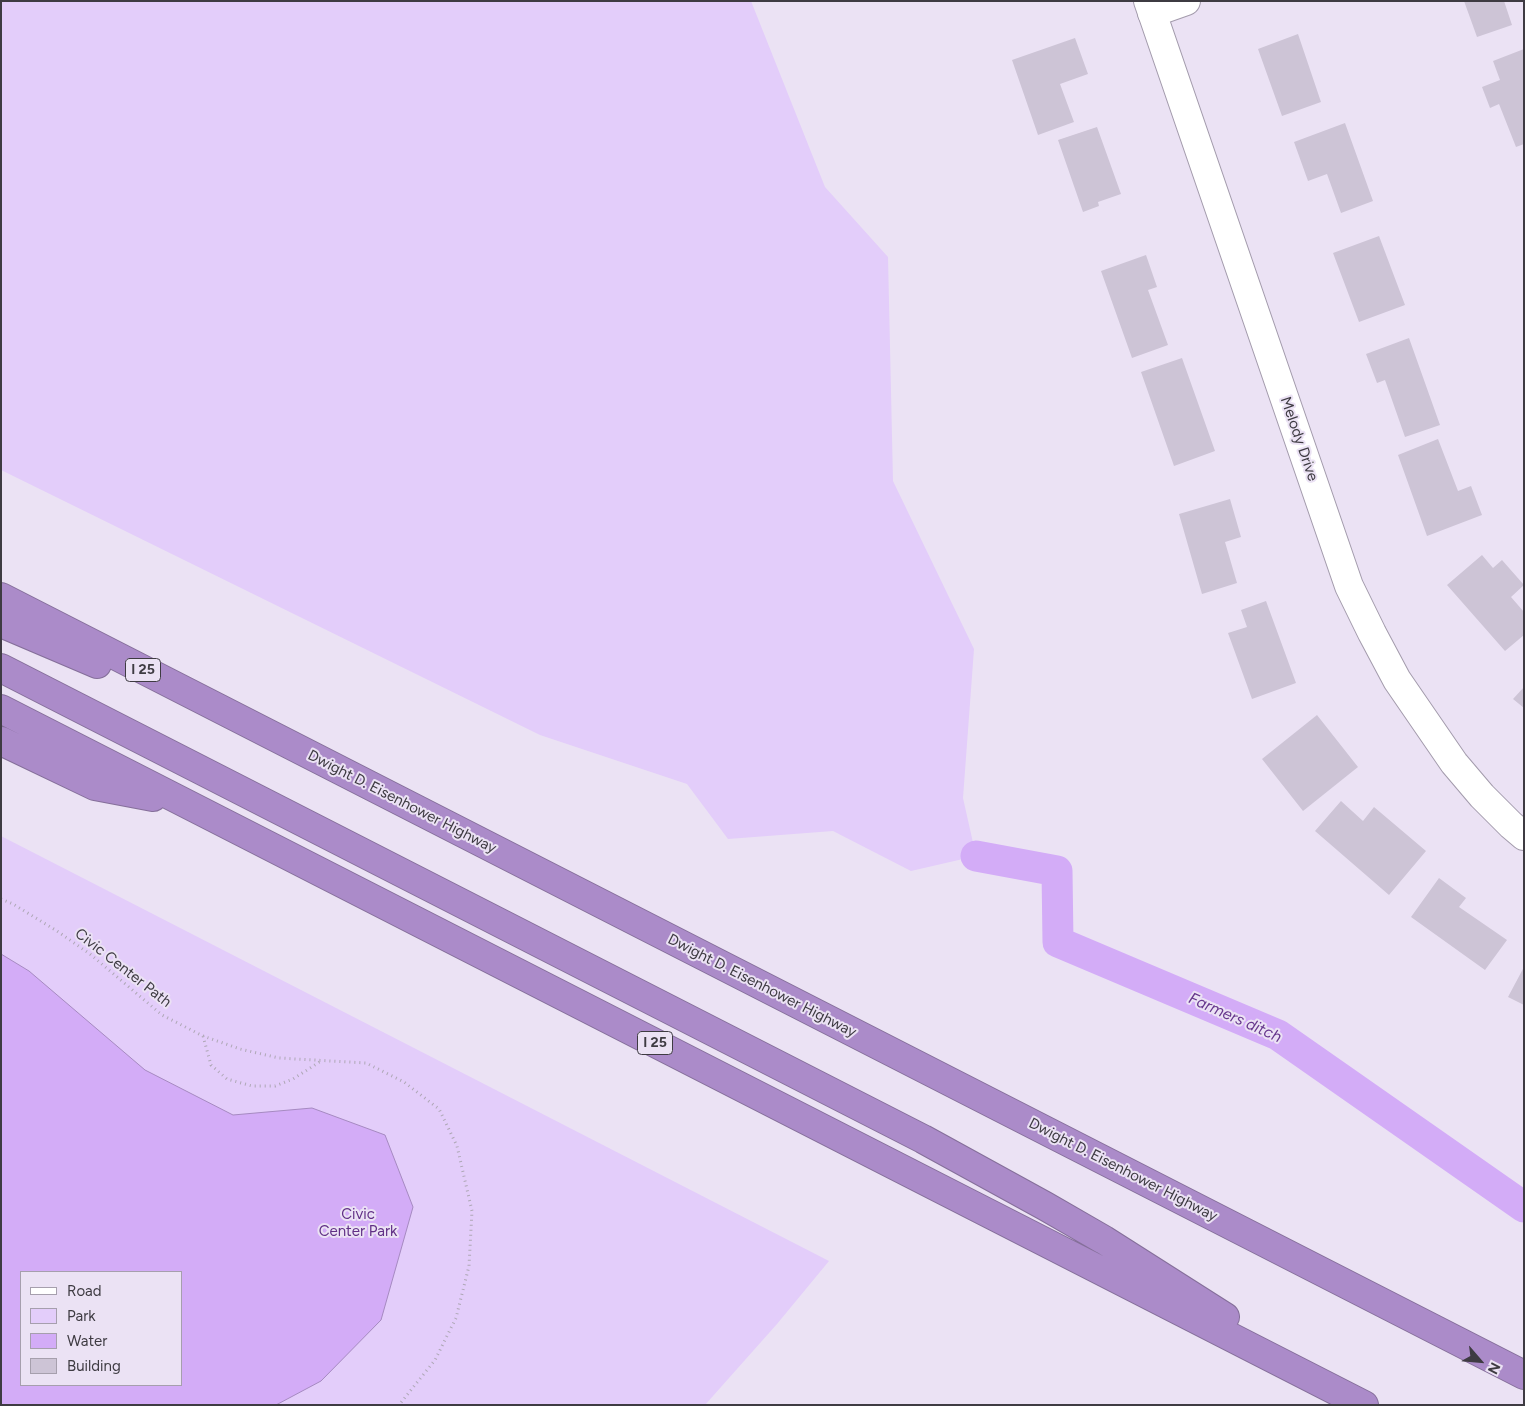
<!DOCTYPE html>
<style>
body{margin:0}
#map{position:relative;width:1525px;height:1406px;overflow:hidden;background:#ebe2f4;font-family:Figtree,sans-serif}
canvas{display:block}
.frame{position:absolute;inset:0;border:2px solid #3e3b42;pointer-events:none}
.legend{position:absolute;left:20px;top:1271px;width:162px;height:115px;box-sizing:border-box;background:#ebe2f4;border:1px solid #a69fad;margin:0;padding:6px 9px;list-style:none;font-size:15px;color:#3e3b42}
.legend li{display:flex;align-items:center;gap:10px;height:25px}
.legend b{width:25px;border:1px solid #a69fad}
.north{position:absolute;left:1455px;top:1336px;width:50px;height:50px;-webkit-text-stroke:4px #ebe2f4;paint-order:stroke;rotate:117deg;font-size:14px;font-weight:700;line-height:20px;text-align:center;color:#3e3b42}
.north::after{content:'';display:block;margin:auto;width:18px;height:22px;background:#3e3b42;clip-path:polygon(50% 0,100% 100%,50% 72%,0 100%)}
</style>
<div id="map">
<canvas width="1525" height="1406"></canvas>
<div class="frame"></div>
<ul class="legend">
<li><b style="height:6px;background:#fff"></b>Road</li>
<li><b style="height:14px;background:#e3cdfa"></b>Park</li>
<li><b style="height:14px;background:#d3acf7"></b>Water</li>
<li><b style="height:14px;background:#cdc4d6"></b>Building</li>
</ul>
<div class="north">N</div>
</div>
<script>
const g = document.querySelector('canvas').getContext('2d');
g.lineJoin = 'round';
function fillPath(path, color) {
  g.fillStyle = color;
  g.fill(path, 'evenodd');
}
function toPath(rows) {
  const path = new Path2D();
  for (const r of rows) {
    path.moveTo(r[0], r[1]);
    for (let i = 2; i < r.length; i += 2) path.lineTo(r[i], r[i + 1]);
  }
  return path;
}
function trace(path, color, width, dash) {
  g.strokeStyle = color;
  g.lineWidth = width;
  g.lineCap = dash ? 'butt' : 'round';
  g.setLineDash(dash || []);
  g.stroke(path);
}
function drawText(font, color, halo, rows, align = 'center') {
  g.font = font + ' Figtree,sans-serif';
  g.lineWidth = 4;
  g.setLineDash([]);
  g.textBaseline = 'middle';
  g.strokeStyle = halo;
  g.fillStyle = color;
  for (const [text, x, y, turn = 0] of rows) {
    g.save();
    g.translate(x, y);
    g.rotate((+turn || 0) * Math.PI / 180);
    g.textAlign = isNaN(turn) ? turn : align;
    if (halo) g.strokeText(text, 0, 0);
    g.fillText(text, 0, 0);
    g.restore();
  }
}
fillPath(toPath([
 [1,1,751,1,825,187,888,257,893,481,974,649,963,798,976,856,911,871,833,831,728,839,687,784,540,735,1,470],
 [1,836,829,1261,777,1324,705,1405,1,1405],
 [21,1272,181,1272,181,1385,21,1385]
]), '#e3cdfa');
const water = toPath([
 [1,954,29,971,145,1070,233,1115,312,1108,385,1135,413,1207,381,1320,321,1381,276,1405,1,1405,1,954],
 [21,1272,181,1272,181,1385,21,1385,21,1272]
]);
fillPath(water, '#d3acf7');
trace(water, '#a68ac1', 1);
trace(toPath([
 [976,856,1057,871,1058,942,1278,1035,1524,1207]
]), '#d3acf7', 31);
fillPath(toPath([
 [1464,1,1504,1,1512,25,1477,37],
 [1298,34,1321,102,1282,116,1258,49],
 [1075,38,1088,74,1060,84,1074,122,1038,135,1012,60],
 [1524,49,1524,144,1516,147,1499,104,1490,108,1482,87,1500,80,1493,61],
 [1345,123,1373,201,1341,213,1327,174,1308,181,1294,142],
 [1097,127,1121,194,1098,202,1099,206,1083,212,1058,140],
 [1379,236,1405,305,1359,322,1333,253],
 [1146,255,1157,287,1148,290,1168,345,1132,358,1101,271],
 [1409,338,1440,425,1405,437,1385,380,1377,383,1366,354],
 [1182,358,1215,451,1174,466,1141,372],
 [1438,439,1458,491,1471,486,1482,515,1427,536,1398,455],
 [1230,499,1241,537,1225,542,1237,583,1202,594,1179,514],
 [1482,555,1493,568,1502,560,1524,585,1511,597,1524,612,1524,635,1505,651,1447,585],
 [1266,601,1296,683,1252,699,1228,633,1247,627,1241,610],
 [1524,687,1524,708,1513,699],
 [1317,715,1358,767,1303,811,1262,759],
 [1341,801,1363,821,1374,807,1426,851,1389,895,1315,831],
 [1439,878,1466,898,1459,907,1507,940,1485,970,1411,917],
 [1524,967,1524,1005,1508,997]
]), '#cdc4d6');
const minor = toPath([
 [1152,13,1186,1]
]);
const tertiary = toPath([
 [1148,1,1349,586,1372,633,1397,680,1454,763,1482,796,1511,825,1524,836]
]);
const motorway = toPath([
 [1,597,1524,1375],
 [1,623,97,664],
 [1,668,923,1139,1045,1206,1104,1240,1225,1317],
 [1,709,1364,1405],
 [1,741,95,786,153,797]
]);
trace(minor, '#a39bac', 30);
trace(tertiary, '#a39bac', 30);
trace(motorway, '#856f9a', 30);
trace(toPath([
 [1,899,13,904,57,931,90,954,162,1015,203,1036,240,1049,279,1058,366,1063,404,1082,439,1109,457,1146,472,1211,469,1266,456,1318,435,1360,399,1405],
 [203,1036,211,1065,227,1079,252,1086,275,1086,293,1079,321,1061]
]), '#aea7b5', 3, [1, 4]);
trace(minor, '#fff', 28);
trace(tertiary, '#fff', 28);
trace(motorway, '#ab8bc9', 28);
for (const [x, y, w] of [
 [143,670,35],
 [655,1043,35]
]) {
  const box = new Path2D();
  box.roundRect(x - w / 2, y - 11.5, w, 23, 4);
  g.fillStyle = '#ebe2f4';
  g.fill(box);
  trace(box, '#3e3b42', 1);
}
drawText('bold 14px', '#3e3b42', null, [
 ["I 25",143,670],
 ["I 25",655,1043]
]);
drawText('15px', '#3e3b42', '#ebe2f4', [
 ["Melody Drive",1299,439,71],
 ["Dwight D. Eisenhower Highway",402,802,27],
 ["Civic Center Path",123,968,38],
 ["Dwight D. Eisenhower Highway",762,986,27],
 ["Dwight D. Eisenhower Highway",1123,1170,27]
]);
drawText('15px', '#613086', '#ebe2f4', [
 ["Civic",358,1215],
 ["Center Park",358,1232]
]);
drawText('italic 16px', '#67378d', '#ebe2f4', [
 ["Farmers ditch",1235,1018,24]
]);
</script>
